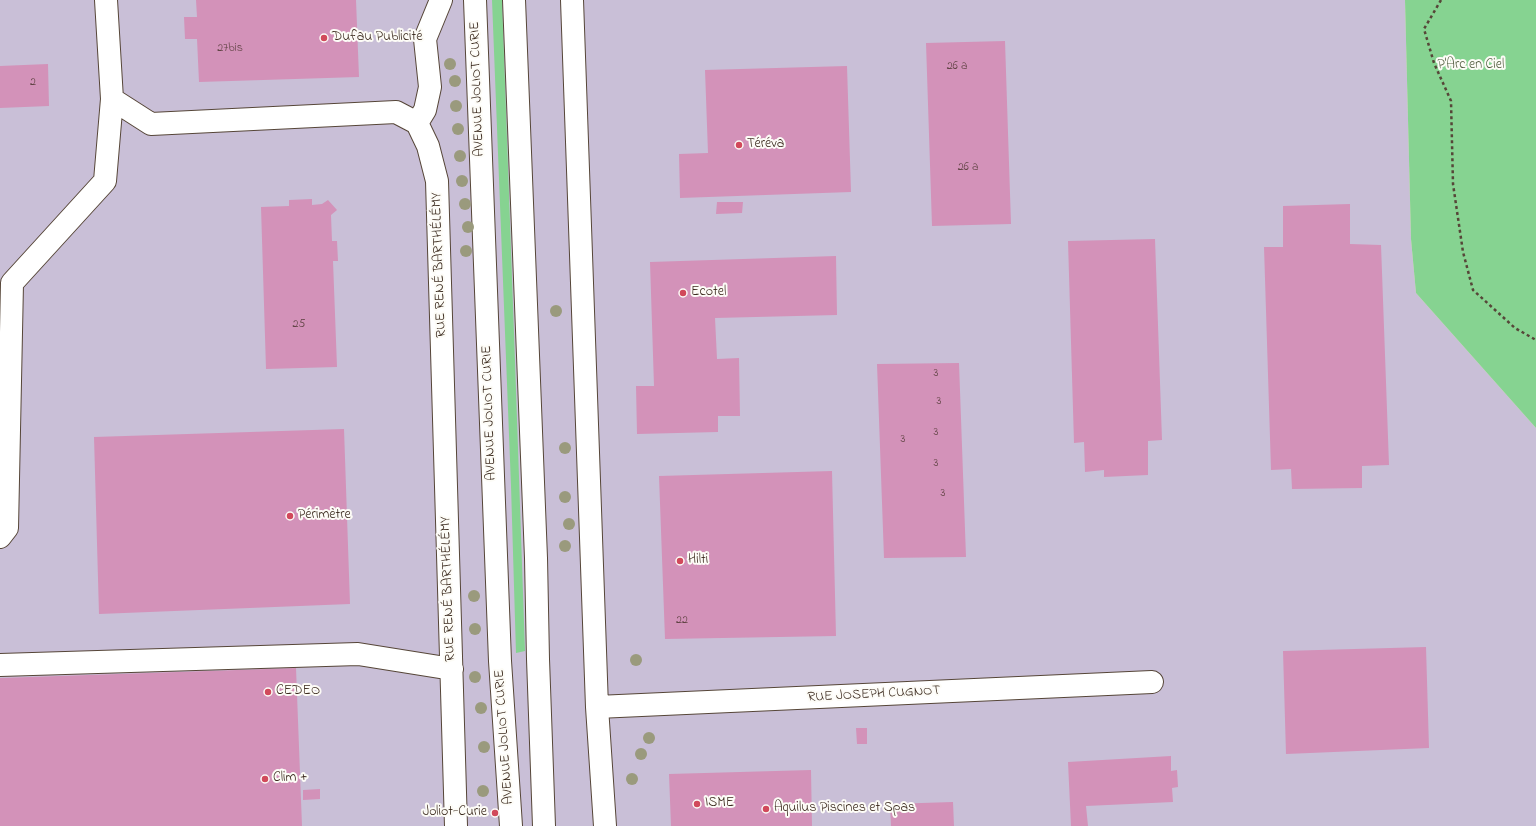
<!DOCTYPE html>
<meta charset="utf-8">
<style>
body{margin:0}
canvas{display:block;background:#f2e4c8}
</style>
<canvas width="1536" height="826"></canvas>
<script>
const g = document.querySelector('canvas').getContext('2d');
g.lineJoin = 'round';
function fillPath(path, color) {
  g.fillStyle = color;
  g.fill(path, 'evenodd');
}
function toPath(rows) {
  const path = new Path2D();
  for (const r of rows) {
    path.moveTo(r[0], r[1]);
    for (let i = 2; i < r.length; i += 2) path.lineTo(r[i], r[i + 1]);
  }
  return path;
}
function trace(path, color, width, dash) {
  g.strokeStyle = color;
  g.lineWidth = width;
  g.lineCap = dash ? 'butt' : 'round';
  g.setLineDash(dash || []);
  g.stroke(path);
}
function drawText(font, color, halo, rows, align = 'center') {
  g.font = font + ' "Indie Flower",sans-serif';
  g.lineWidth = 4;
  g.setLineDash([]);
  g.textBaseline = 'middle';
  g.strokeStyle = halo;
  g.fillStyle = color;
  for (const [text, x, y, turn = 0] of rows) {
    g.save();
    g.translate(x, y);
    g.rotate((+turn || 0) * Math.PI / 180);
    g.textAlign = isNaN(turn) ? turn : align;
    if (halo) g.strokeText(text, 0, 0);
    g.fillText(text, 0, 0);
    g.restore();
  }
}
fillPath(toPath([
 [0,0,1405,0,1411,239,1416,293,1536,428,1536,826,0,826]
]), '#c9bfd7');
fillPath(toPath([
 [492,0,502,0,515,361,525,651,516,653,511,486],
 [1405,0,1536,0,1536,428,1416,293,1411,239]
]), '#86d391');
fillPath(toPath([
 [196,0,356,0,359,77,199,82,197,39,185,39,184,17,197,17],
 [1005,41,1011,224,932,226,926,43],
 [48,64,49,106,0,108,0,66],
 [847,66,851,192,680,198,679,154,708,153,705,70],
 [312,199,312,205,322,204,328,200,337,210,331,215,332,241,337,241,338,261,333,261,337,367,266,369,261,207,289,206,289,200],
 [717,202,743,202,742,213,716,214],
 [1350,204,1350,244,1381,245,1389,465,1362,466,1362,488,1292,489,1291,469,1271,470,1264,247,1283,247,1283,206],
 [1155,239,1162,440,1148,441,1148,475,1104,477,1104,470,1085,472,1084,442,1074,443,1068,241],
 [836,256,837,315,715,318,717,359,739,358,740,416,718,416,718,432,637,434,636,386,654,386,650,262],
 [959,363,966,557,884,558,877,364],
 [344,429,350,604,99,614,94,437],
 [832,471,836,636,665,639,659,476],
 [1426,647,1429,748,1286,754,1283,651],
 [296,668,302,826,0,826,0,678],
 [856,728,867,728,867,744,857,744],
 [1171,756,1171,771,1177,770,1178,787,1172,788,1173,802,1086,806,1088,826,1071,826,1068,762],
 [811,770,812,826,671,826,669,774],
 [320,789,320,799,303,800,303,790],
 [953,802,954,826,891,826,890,804]
]), '#d392b9');
const minor = toPath([
 [106,0,112,99,151,124,396,112,417,123,428,146,437,181,456,826],
 [572,0,597,707,605,826],
 [417,123,425,110,430,87,425,39,441,0],
 [0,537,7,528,12,283,105,181,112,99],
 [0,665,358,654,452,669],
 [597,707,1152,682]
]);
const major = toPath([
 [475,0,500,661,511,826],
 [514,0,536,558,538,659,544,826]
]);
trace(minor, '#564638', 24);
trace(major, '#564638', 24);
trace(toPath([
 [1441,0,1424,29,1434,63,1451,101,1453,184,1463,252,1473,290,1515,328,1536,340]
]), '#564638', 2.5, [3, 3]);
trace(minor, '#fff', 22);
trace(major, '#fff', 22);
g.fillStyle = '#9a9a7d';
for (const [x, y] of [
 [450,64],
 [455,81],
 [456,106],
 [458,129],
 [460,156],
 [462,181],
 [465,204],
 [468,227],
 [466,251],
 [556,311],
 [565,448],
 [565,497],
 [569,524],
 [565,546],
 [474,596],
 [475,629],
 [636,660],
 [475,677],
 [481,708],
 [649,738],
 [484,747],
 [641,754],
 [632,779],
 [483,791]
]) {
  g.beginPath();
  g.arc(x, y, 6, 0, 2 * Math.PI);
  g.fill();
}
for (const [x, y, r, color] of [
 [324,38,4,"#d1495b"],
 [739,145,4,"#d1495b"],
 [683,293,4,"#d1495b"],
 [290,516,4,"#d1495b"],
 [680,561,4,"#d1495b"],
 [268,692,4,"#d1495b"],
 [265,779,4,"#d1495b"],
 [697,804,4,"#d1495b"],
 [766,809,4,"#d1495b"],
 [495,813,4,"#d1495b"]
]) {
  const dot = new Path2D();
  dot.arc(x, y, r, 0, 2 * Math.PI);
  g.fillStyle = color;
  g.fill(dot);
  trace(dot, '#fdfcf7', 1.5);
}
drawText('12px', '#614445', null, [
 ["27bis",230,49],
 ["26 a",957,67],
 ["2",33,83],
 ["26 a",968,168],
 ["25",299,325],
 ["3",936,374],
 ["3",939,402],
 ["3",936,433],
 ["3",903,440],
 ["3",936,464],
 ["3",943,494],
 ["22",682,621]
]);
drawText('14px', '#3b2a1e', '#fdfcf7', [
 ["Dufau Publicité",332,38],
 ["Téréva",747,145],
 ["Ecotel",691,293],
 ["Périmètre",298,516],
 ["Hilti",688,561],
 ["CEDEO",276,692],
 ["Clim +",273,779],
 ["ISME",705,804],
 ["Aquilus Piscines et Spas",774,809],
 ["Joliot-Curie",487,813,"right"]
], 'left');
drawText('14px', '#525d40', '#fdfcf7', [
 ["P'Arc en Ciel",1471,66]
]);
drawText('14px', '#3b2a1e', '#fdfcf7', [
 ["AVENUE JOLIOT CURIE",478,89,-92],
 ["RUE RENÉ BARTHÉLÉMY",440,265,-92],
 ["AVENUE JOLIOT CURIE",490,413,-92],
 ["RUE RENÉ BARTHÉLÉMY",449,589,-92],
 ["RUE JOSEPH CUGNOT",874,695,-3],
 ["AVENUE JOLIOT CURIE",505,737,-94]
]);
</script>
